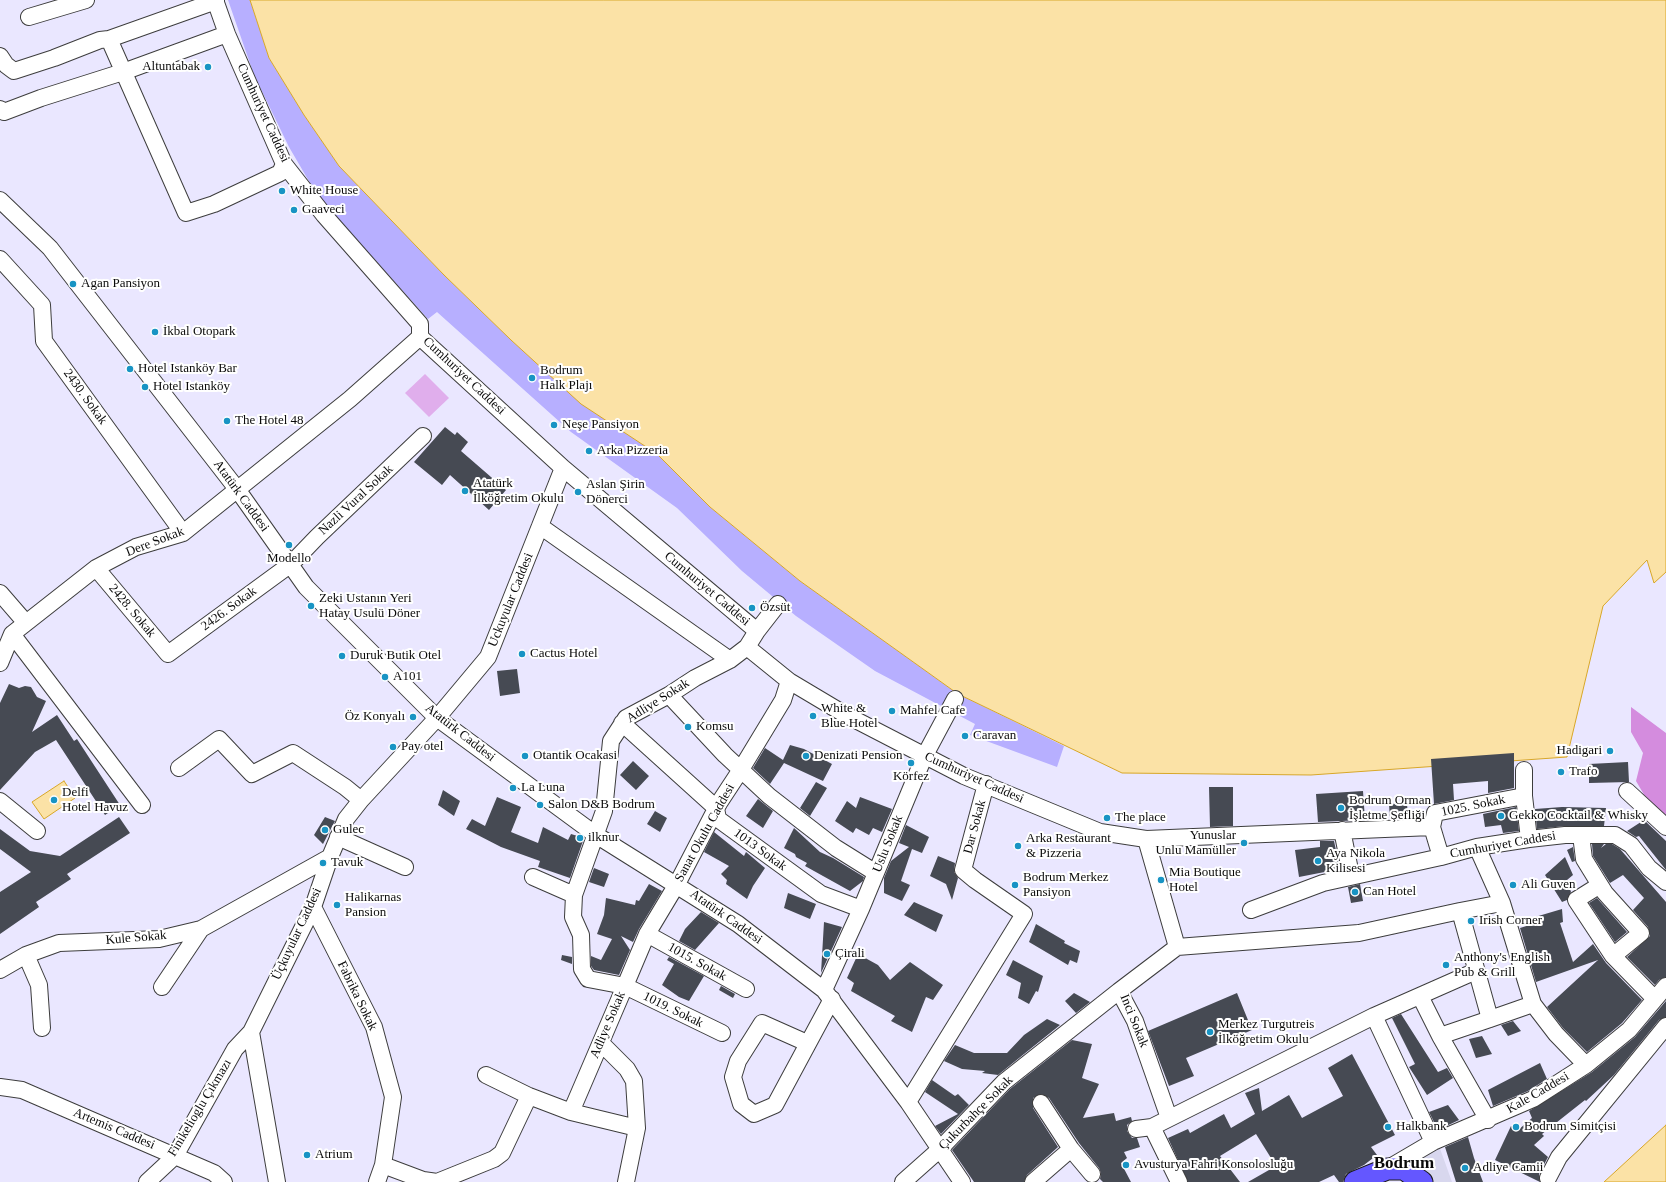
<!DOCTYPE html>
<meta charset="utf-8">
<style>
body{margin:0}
canvas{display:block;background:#eae7ff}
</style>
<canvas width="1666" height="1182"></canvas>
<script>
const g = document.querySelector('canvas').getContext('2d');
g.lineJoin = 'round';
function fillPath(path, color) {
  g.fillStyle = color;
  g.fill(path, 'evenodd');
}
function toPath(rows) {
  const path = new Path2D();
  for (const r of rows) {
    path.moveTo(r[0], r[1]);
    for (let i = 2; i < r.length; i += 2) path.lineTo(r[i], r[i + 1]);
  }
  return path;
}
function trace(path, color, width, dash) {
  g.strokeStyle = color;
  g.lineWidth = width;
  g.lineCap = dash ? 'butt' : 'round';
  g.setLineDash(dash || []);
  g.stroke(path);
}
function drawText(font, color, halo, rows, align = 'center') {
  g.font = font + ' Georgia,serif';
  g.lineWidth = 4;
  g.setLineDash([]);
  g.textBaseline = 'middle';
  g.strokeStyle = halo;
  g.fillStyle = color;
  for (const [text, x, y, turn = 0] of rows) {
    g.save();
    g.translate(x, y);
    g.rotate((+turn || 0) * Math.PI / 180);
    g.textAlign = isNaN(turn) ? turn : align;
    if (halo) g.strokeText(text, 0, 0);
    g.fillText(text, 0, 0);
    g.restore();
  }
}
fillPath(toPath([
 [425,374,449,398,429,417,405,393]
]), '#e0aeec');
fillPath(toPath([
 [1631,707,1666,733,1666,816,1646,798,1636,781,1643,753,1631,732]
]), '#d48cde');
fillPath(toPath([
 [228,0,250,0,269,58,304,115,339,166,444,275,511,340,581,403,657,454,710,507,800,581,958,694,1064,746,1057,767,970,735,975,724,875,671,796,616,742,571,677,508,571,432,437,312,428,319,317,195,289,147,254,75]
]), '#b7afff');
fillPath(toPath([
 [1438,1143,1452,1182,1429,1182,1406,1167]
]), '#d8d7ee');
const water = toPath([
 [250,0,1666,0,1666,572,1654,583,1647,560,1603,606,1567,757,1311,775,1122,773,958,694,800,581,710,507,657,454,581,404,511,340,444,275,339,166,304,115,269,58,250,0],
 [64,781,75,798,44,819,32,802,64,781],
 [1666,1125,1666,1182,1604,1182,1666,1125]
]);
fillPath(water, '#fbe2a6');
trace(water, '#d8a728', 1);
fillPath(toPath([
 [445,427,455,435,457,432,468,442,461,451,506,490,489,510,450,475,442,485,414,462],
 [517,669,520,693,500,696,497,671],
 [9,684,19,688,25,686,31,687,37,697,46,701,32,732,57,715,74,741,77,739,120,805,105,815,56,740,35,752,0,790,0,703],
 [790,745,804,749,832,764,823,781,784,763,770,784,753,768,765,748,783,760],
 [1514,753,1514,788,1488,793,1488,781,1453,784,1454,800,1434,804,1431,759],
 [633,761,649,776,636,790,620,775],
 [1628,762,1629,782,1589,783,1589,764],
 [816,782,827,788,810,816,800,808],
 [1209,787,1233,787,1233,826,1210,827],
 [443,790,460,801,454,816,438,805],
 [1363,791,1365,820,1318,822,1316,794],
 [497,797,521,807,511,832,538,843,543,827,568,840,571,834,584,838,570,878,538,867,540,861,501,847,466,829,472,819,485,826],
 [860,797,892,809,882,832,873,828,869,835,856,828,853,833,835,821,847,801,856,808],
 [758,799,773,811,763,828,746,816],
 [1407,803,1408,818,1390,819,1389,804],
 [1516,807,1519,831,1503,833,1501,825,1485,827,1483,814],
 [1562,807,1606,808,1604,826,1565,826,1537,829,1535,809],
 [655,811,667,818,660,832,647,824],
 [119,817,130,833,67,874,71,879,36,902,39,907,0,934,0,892,31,872,0,849,0,829,30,851,60,856],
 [325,817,335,821,323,844,314,835],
 [1644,820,1666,841,1666,870,1639,836,1636,837,1627,831],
 [906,825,929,837,922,853,912,849,901,881,910,885,902,901,884,893,884,878,891,861,909,847,899,843],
 [794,828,820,852,833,858,864,877,863,881,850,891,805,866,807,863,796,857,795,854,784,848],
 [714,832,744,856,746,852,765,868,753,886,747,899,726,884,727,880,721,874,729,866,704,852],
 [1320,841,1334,841,1340,869,1299,877,1295,850,1320,847],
 [1592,844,1604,844,1601,848,1606,844,1612,844,1620,849,1666,902,1666,977,1659,980,1655,985,1627,957,1650,936,1648,927,1633,910,1644,898,1623,875,1610,883,1593,856],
 [1573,847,1575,861,1572,862,1567,850],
 [938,856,955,863,954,872,958,878,952,900,946,884,930,876],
 [1565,857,1573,875,1567,880,1571,892,1567,900,1562,902,1545,875],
 [594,868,609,874,604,887,589,882],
 [649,884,662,891,639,929,633,942,621,936,630,950,619,975,594,970,591,966,591,956,601,960,612,939,597,934,604,915,606,898,635,905,636,900,639,901],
 [1360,884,1363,901,1351,903,1348,887],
 [788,893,816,904,810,919,784,908],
 [1597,898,1627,932,1615,942,1589,903],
 [914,902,943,915,936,932,904,915],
 [1562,909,1563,922,1560,923,1573,962,1593,944,1606,963,1642,1000,1622,1023,1587,1052,1563,1028,1547,1007,1598,960,1536,982,1520,928,1536,923,1535,917],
 [701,912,719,923,695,950,679,941,685,929],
 [824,922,842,927,821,973],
 [1036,924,1065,941,1064,943,1080,951,1077,963,1070,960,1068,965,1029,942],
 [858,954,878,965,890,980,910,962,943,985,933,1000,926,997,912,1032,891,1021,895,1016,851,991,854,983,847,978],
 [562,955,572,957,572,964,561,960],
 [669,957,704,976,689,1001,679,997,662,985,674,964,667,960],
 [1013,960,1043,976,1038,992,1036,991,1029,1004,1018,998,1021,983,1006,975],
 [721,986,735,994,733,998,719,990],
 [1074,993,1090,1002,1076,1013,1065,1001],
 [1237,993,1252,1030,1186,1058,1194,1076,1169,1086,1148,1031],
 [1666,1001,1666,1017,1659,1020,1614,1075,1586,1101,1585,1100,1542,1134,1544,1136,1534,1145,1548,1157,1539,1174,1540,1182,1495,1160,1511,1126,1517,1131,1532,1118,1529,1111,1592,1072,1635,1037],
 [1401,1014,1438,1072,1447,1068,1453,1078,1427,1095,1409,1067,1415,1064,1392,1018],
 [1047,1019,1060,1025,998,1075,982,1073,985,1071,962,1069,944,1061,955,1045,974,1053,1007,1053,1024,1035],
 [1513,1021,1521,1031,1508,1036,1501,1025],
 [1482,1036,1492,1054,1476,1058,1469,1039],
 [1072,1040,1092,1044,1082,1078,1099,1084,1083,1118,1114,1113,1116,1121,1131,1117,1132,1121,1127,1125,1127,1131,1132,1138,1137,1138,1140,1147,1124,1152,1127,1158,1121,1163,1131,1182,1103,1182,1100,1179,1101,1173,1099,1168,1079,1143,1049,1098,1041,1094,1033,1098,1033,1108,1058,1147,1027,1175,1024,1182,974,1182,952,1150,1010,1089],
 [1352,1054,1395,1135,1371,1147,1377,1155,1364,1165,1346,1174,1343,1182,1339,1182,1334,1175,1319,1182,1248,1182,1276,1166,1256,1134,1220,1156,1240,1182,1188,1182,1168,1138,1188,1129,1190,1133,1224,1114,1231,1128,1255,1114,1245,1093,1259,1088,1262,1111,1289,1095,1302,1118,1343,1096,1328,1068],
 [1540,1063,1547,1079,1528,1091,1493,1106,1488,1090],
 [932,1080,955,1096,958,1094,969,1105,941,1134,935,1126,958,1114,925,1092],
 [1448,1105,1459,1120,1438,1130,1429,1112],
 [1468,1137,1474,1158,1483,1182,1456,1182,1445,1147]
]), '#464a53');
const minor = toPath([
 [215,0,227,34,284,164,324,215,420,324,420,337,563,468,757,631,747,647,789,681,846,715,964,776,1100,832,1146,839,1432,827,1441,857,1477,847,1529,839,1565,835,1615,835,1631,845,1649,868,1666,882],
 [29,17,86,0],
 [109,39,186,213,214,204,280,173,284,164],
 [0,56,6,65,14,71,54,58,100,40,109,39,216,1],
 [0,109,4,112,41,98,123,72,227,34],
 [0,200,50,248,237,489,306,587,437,718,596,835,738,924,824,990,908,1102,962,1182],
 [0,259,42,305,44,341,183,533],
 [540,526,730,660],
 [96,568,168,654,291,564,317,537,423,436],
 [0,593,26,623],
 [757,631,778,604],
 [12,634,142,805],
 [0,663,12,634,96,568,136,547,183,533,350,399,420,337],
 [669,695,725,755,769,796,836,848,876,873],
 [622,723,716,808,718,819,821,894,861,909],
 [179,768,219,739,252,774,293,753,345,787,361,800],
 [1524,770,1524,796,1529,839],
 [1627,791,1666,827],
 [0,801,37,831],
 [1432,827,1435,813,1524,796],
 [1342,830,1351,875],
 [1581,835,1584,859,1600,885,1605,893,1641,933,1613,956,1576,900,1600,885],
 [338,837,405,867],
 [1146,839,1177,947],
 [1477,847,1502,903,1533,1004,1556,1034,1586,1065],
 [533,877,574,895],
 [1502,903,1460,911,1490,1019,1533,1004],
 [313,907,374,1027,393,1097,383,1165,377,1182],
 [1251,910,1323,883,1441,857],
 [647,934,746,989],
 [1177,947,1359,933,1460,911],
 [26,955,39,985,42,1028],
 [1613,956,1655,999],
 [0,970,26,955,59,943,159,939,201,929,330,857],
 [162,987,201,929],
 [824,990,861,909,924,757,955,699],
 [1420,996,1440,1036],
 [722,1033,625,986,647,934,677,884,719,803,740,771,783,700,789,681],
 [601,1043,627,1069,634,1081,637,1128,626,1182],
 [807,1043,762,1023,738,1061,733,1077,741,1104,754,1114,775,1105,832,999],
 [486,1075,529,1096,571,1112,637,1128],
 [0,1087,22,1090,214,1173,224,1182],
 [908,1102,1024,914,975,880,963,870,986,784],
 [1041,1103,1071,1149,1092,1174],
 [571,1112,625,986,588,979,582,969,581,935,573,917,574,895,604,811,611,741,626,718,669,695,695,678,730,660,747,647],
 [1169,1118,1135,1021,1119,991,1177,947],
 [1488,1120,1440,1036,1490,1019],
 [1152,1127,1179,1182],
 [1136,1129,1152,1127,1374,1016],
 [1433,1142,1374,1016,1476,971],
 [383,1165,423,1180,437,1182],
 [1387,1169,1433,1142,1533,1099,1586,1065,1629,1030,1666,986],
 [1548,1178,1559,1157,1666,1026],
 [147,1182,175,1156,235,1049,251,1032],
 [277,1182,251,1032,313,907,330,857,346,819,361,800,437,718,488,657,563,468],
 [437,1182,494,1159,502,1153,529,1096],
 [903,1182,939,1150,1004,1082,1119,991],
 [1033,1182,1071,1149]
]);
const major = toPath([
 [1355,1182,1387,1169,1404,1169,1422,1182]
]);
trace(minor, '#3d3d3d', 18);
trace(major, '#1b1b1b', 23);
trace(minor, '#fff', 16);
trace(major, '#6457ff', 21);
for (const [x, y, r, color] of [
 [208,67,4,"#1894c4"],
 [282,191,4,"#1894c4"],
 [294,210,4,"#1894c4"],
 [73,284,4,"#1894c4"],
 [155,332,4,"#1894c4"],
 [130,369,4,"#1894c4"],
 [532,378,4,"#1894c4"],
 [145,387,4,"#1894c4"],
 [227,421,4,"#1894c4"],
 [554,425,4,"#1894c4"],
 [589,451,4,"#1894c4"],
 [465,491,4,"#1894c4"],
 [578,492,4,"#1894c4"],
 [289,545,4,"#1894c4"],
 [311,606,4,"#1894c4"],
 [752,608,4,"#1894c4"],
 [522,654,4,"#1894c4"],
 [342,656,4,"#1894c4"],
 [385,677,4,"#1894c4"],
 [892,711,4,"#1894c4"],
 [813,716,4,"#1894c4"],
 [413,717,4,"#1894c4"],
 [688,727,4,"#1894c4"],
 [965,736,4,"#1894c4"],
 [393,747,4,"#1894c4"],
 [1610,751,4,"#1894c4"],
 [525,756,4,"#1894c4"],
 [806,756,4,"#1894c4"],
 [911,763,4,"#1894c4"],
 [1561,772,4,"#1894c4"],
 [513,788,4,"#1894c4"],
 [54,800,4,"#1894c4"],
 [540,805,4,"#1894c4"],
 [1341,808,4,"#1894c4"],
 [1501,816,4,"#1894c4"],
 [1107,818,4,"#1894c4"],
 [325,830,4,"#1894c4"],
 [580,838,4,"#1894c4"],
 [1244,843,4,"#1894c4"],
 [1018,846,4,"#1894c4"],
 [1318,861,4,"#1894c4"],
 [323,863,4,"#1894c4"],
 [1161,880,4,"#1894c4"],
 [1015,885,4,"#1894c4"],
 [1513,885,4,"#1894c4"],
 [1355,892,4,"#1894c4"],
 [337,905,4,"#1894c4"],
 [1471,921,4,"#1894c4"],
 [827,954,4,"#1894c4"],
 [1446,965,4,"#1894c4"],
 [1210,1032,4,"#1894c4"],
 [1388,1127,4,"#1894c4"],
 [1516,1127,4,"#1894c4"],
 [307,1155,4,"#1894c4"],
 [1126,1165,4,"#1894c4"],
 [1465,1168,4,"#1894c4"]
]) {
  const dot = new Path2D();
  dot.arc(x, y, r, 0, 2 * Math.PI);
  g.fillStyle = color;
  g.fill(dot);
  trace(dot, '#fff', 1.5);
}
drawText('13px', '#0a0a0a', '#fff', [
 ["Altuntabak",200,67,"right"],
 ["White House",290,191],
 ["Gaaveci",302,210],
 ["Agan Pansiyon",81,284],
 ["İkbal Otopark",163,332],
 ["Hotel Istanköy Bar",138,369],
 ["Bodrum",540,371],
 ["Halk Plajı",540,386],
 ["Hotel Istanköy",153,387],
 ["The Hotel 48",235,421],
 ["Neşe Pansiyon",562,425],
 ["Arka Pizzeria",597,451],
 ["Atatürk",473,484],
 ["İlköğretim Okulu",473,499],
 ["Aslan Şirin",586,485],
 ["Dönerci",586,500],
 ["Modello",289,559,"center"],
 ["Zeki Ustanın Yeri",319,599],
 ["Hatay Usulü Döner",319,614],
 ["Özsüt",760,608],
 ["Cactus Hotel",530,654],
 ["Duruk Butik Otel",350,656],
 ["A101",393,677],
 ["White &",821,709],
 ["Blue Hotel",821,724],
 ["Mahfel Cafe",900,711],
 ["Öz Konyalı",405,717,"right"],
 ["Komsu",696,727],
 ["Caravan",973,736],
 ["Pay otel",401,747],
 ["Hadigari",1602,751,"right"],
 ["Otantik Ocakasi",533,756],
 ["Denizati Pension",814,756],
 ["Trafo",1569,772],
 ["Körfez",911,777,"center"],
 ["La Luna",521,788],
 ["Delfi",62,793],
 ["Hotel Havuz",62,808],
 ["Bodrum Orman",1349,801],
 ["İşletme Şefliği",1349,816],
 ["Salon D&B Bodrum",548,805],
 ["Gekko Cocktail & Whisky",1509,816],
 ["The place",1115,818],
 ["Gulec",333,830],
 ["Yunuslar",1236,836,"right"],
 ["Unlu Mamüller",1236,851,"right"],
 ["ilknur",588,838],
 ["Arka Restaurant",1026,839],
 ["& Pizzeria",1026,854],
 ["Aya Nikola",1326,854],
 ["Kilisesi",1326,869],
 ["Tavuk",331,863],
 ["Mia Boutique",1169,873],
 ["Hotel",1169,888],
 ["Bodrum Merkez",1023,878],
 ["Pansiyon",1023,893],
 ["Ali Guven",1521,885],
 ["Can Hotel",1363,892],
 ["Halikarnas",345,898],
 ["Pansion",345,913],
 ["Irish Corner",1479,921],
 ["Çirali",835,954],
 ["Anthony's English",1454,958],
 ["Pub & Grill",1454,973],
 ["Merkez Turgutreis",1218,1025],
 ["İlköğretim Okulu",1218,1040],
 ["Halkbank",1396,1127],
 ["Bodrum Simitçisi",1524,1127],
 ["Atrium",315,1155],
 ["Avusturya Fahri Konsolosluğu",1134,1165],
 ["Adliye Camii",1473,1168]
], 'left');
drawText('13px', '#0a0a0a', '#fff', [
 ["Cumhuriyet Caddesi",263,113,65],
 ["Cumhuriyet Caddesi",464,376,43],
 ["2430. Sokak",85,397,54],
 ["Atatürk Caddesi",241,496,54],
 ["Nazli Vural Sokak",356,500,-43],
 ["Dere Sokak",155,542,-21],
 ["Cumhuriyet Caddesi",707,589,40],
 ["Uckuyular Caddesi",511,600,-68],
 ["2426. Sokak",229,609,-36],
 ["2428. Sokak",132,611,50],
 ["Adliye Sokak",658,701,-32],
 ["Atatürk Caddesi",460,733,38],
 ["Cumhuriyet Caddesi",974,778,24],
 ["1025. Sokak",1473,806,-12],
 ["Dar Sokak",975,827,-75],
 ["Sanat Okulu Caddesi",705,833,-61],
 ["Uslu Sokak",888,844,-68],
 ["Cumhuriyet Caddesi",1503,845,-10],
 ["1013 Sokak",760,850,36],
 ["Atatürk Caddesi",726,917,35],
 ["Üçkuyular Caddesi",297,934,-65],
 ["Kule Sokak",136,938,-5],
 ["1015. Sokak",697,962,29],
 ["Fabrika Sokak",357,996,64],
 ["1019. Sokak",673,1010,26],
 ["Inci Sokak",1134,1021,68],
 ["Adliye Sokak",608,1025,-67],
 ["Kale Caddesi",1538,1093,-30],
 ["Finikelioglu Çıkmazı",200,1108,-59],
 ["Çukurbahçe Sokak",976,1113,-45],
 ["Artemis Caddesi",114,1129,23]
]);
drawText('bold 17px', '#0a0a0a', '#fff', [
 ["Bodrum",1404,1164]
]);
</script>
